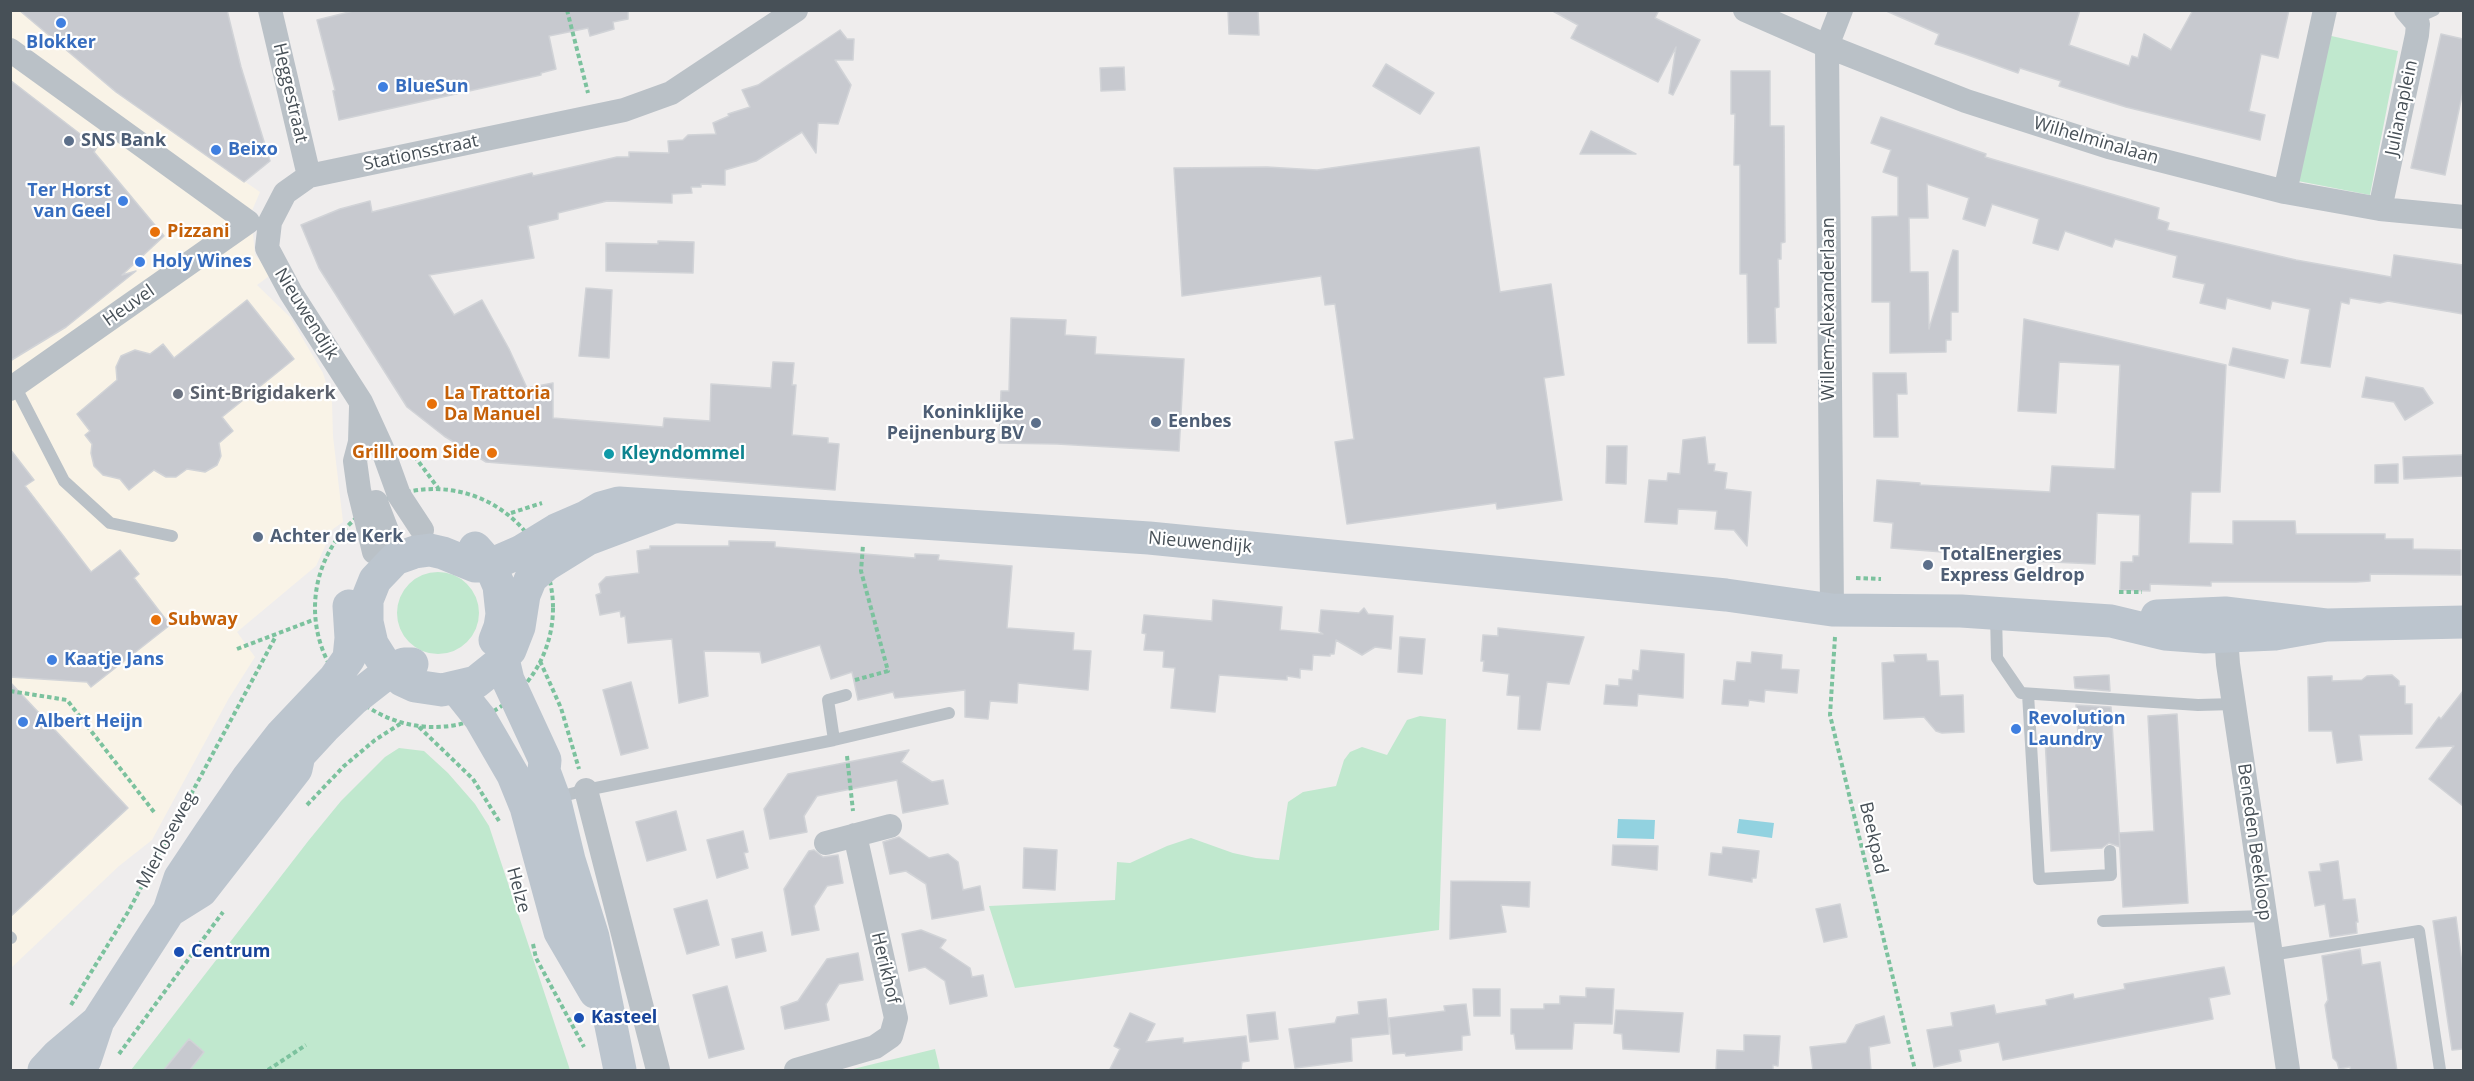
<!DOCTYPE html>
<style>
body{margin:0}
#map{position:relative;width:2474px;height:1081px;overflow:hidden;background:#efeded;font-family:"Open Sans",sans-serif}
canvas{display:block}
.frame{position:absolute;inset:0;border:12px solid #475057;pointer-events:none}
</style>
<div id="map">
<canvas width="2474" height="1081"></canvas>
<div class="frame"></div>
</div>
<script>
const g = document.querySelector('canvas').getContext('2d');
g.lineJoin = 'round';
function fillPath(path, color) {
  g.fillStyle = color;
  g.fill(path, 'evenodd');
}
function toPath(rows) {
  const path = new Path2D();
  for (const r of rows) {
    if (r.length === 3) {
      path.moveTo(r[0] + r[2], r[1]);
      path.arc(r[0], r[1], r[2], 0, 2 * Math.PI);
      continue;
    }
    path.moveTo(r[0], r[1]);
    for (let i = 2; i < r.length; i += 2) path.lineTo(r[i], r[i + 1]);
  }
  return path;
}
function trace(path, color, width, dash) {
  g.strokeStyle = color;
  g.lineWidth = width;
  g.lineCap = dash ? 'butt' : 'round';
  g.setLineDash(dash || []);
  g.stroke(path);
}
function drawText(font, color, halo, rows, align = 'center') {
  g.font = font + ' "Open Sans",sans-serif';
  g.lineWidth = 4.5;
  g.setLineDash([]);
  g.textBaseline = 'middle';
  g.strokeStyle = halo;
  g.fillStyle = color;
  for (const [text, x, y, turn = 0] of rows) {
    g.save();
    g.translate(x, y);
    g.rotate((+turn || 0) * Math.PI / 180);
    g.textAlign = isNaN(turn) ? turn : align;
    if (halo) g.strokeText(text, 0, 0);
    g.fillText(text, 0, 0);
    g.restore();
  }
}
fillPath(toPath([
 [23,10,112,90,260,192,251,213,255,255,272,274,257,285,290,317,323,373,332,402,333,436,343,522,333,529,316,566,237,632,255,657,229,698,152,840,119,866,11,968,10,11]
]), '#f9f3e7');
fillPath(toPath([
 [2327,35,2398,51,2370,195,2298,181],
 [438,613,41],
 [1420,716,1446,719,1439,930,1015,988,989,906,1115,900,1117,862,1130,863,1167,846,1191,838,1233,853,1256,858,1279,860,1288,802,1303,792,1336,786,1344,760,1350,752,1362,747,1387,755,1407,720],
 [399,748,424,751,448,773,475,804,489,826,570,1070,131,1070,309,840,341,801,385,757],
 [935,1049,940,1070,849,1070]
]), '#c0e8ce');
fillPath(toPath([
 [1618,819,1655,820,1654,839,1617,838],
 [1739,819,1774,823,1772,838,1737,833]
]), '#92d2e0');
const building = toPath([
 [19,10,227,10,241,67,270,161,244,182,116,92,19,10],
 [357,10,628,10,628,19,613,22,614,29,590,36,588,28,549,36,556,69,541,73,541,75,339,120,333,91,335,90,317,20,357,10],
 [1228,10,1258,10,1259,35,1229,34,1228,10],
 [1551,10,1659,10,1655,18,1700,40,1673,95,1669,93,1676,47,1658,82,1571,38,1578,25,1551,10],
 [1884,10,2080,10,2069,45,2129,66,2132,56,2138,58,2144,34,2171,50,2193,10,2289,10,2278,58,2261,54,2249,111,2265,115,2260,140,2126,107,2059,86,2061,81,2020,68,2018,73,1965,54,1935,44,1939,34,1884,10],
 [840,30,847,39,854,39,853,60,835,60,851,85,838,124,818,123,816,153,802,132,756,161,725,170,725,185,701,184,701,187,691,187,692,193,672,194,672,203,607,201,558,213,558,219,528,226,534,258,429,275,454,315,482,300,509,349,527,388,553,383,553,418,663,427,664,418,710,421,711,384,771,388,773,362,794,363,792,385,796,385,792,435,828,438,828,443,839,444,835,490,486,462,444,436,407,407,319,268,301,225,340,209,370,201,372,212,532,173,533,176,617,157,629,157,629,152,669,153,668,141,683,140,688,135,716,134,713,123,729,116,728,114,750,107,742,90,758,85,840,30],
 [2441,34,2463,39,2463,91,2445,175,2411,168,2441,34],
 [1386,64,1434,93,1420,114,1373,86,1386,64],
 [1124,67,1125,90,1101,91,1100,68,1124,67],
 [1731,71,1770,71,1770,126,1784,126,1785,242,1781,243,1781,259,1778,259,1779,307,1775,308,1776,343,1748,343,1747,274,1740,274,1740,165,1734,165,1735,114,1731,114,1731,71],
 [10,80,97,147,94,152,164,236,122,275,136,271,66,327,10,361,10,80],
 [1881,117,1986,154,1985,157,2159,208,2157,219,2169,223,2167,230,2296,260,2391,277,2394,255,2463,265,2463,314,2388,301,2380,303,2350,298,2349,304,2341,302,2330,367,2301,363,2310,309,2272,301,2270,309,2227,298,2225,309,2200,303,2205,284,2173,277,2177,256,2115,239,2112,247,2065,231,2058,250,2033,243,2039,219,1992,204,1985,226,1963,219,1969,198,1927,184,1928,218,1909,218,1910,272,1928,272,1929,329,1953,250,1958,251,1958,312,1951,312,1951,340,1946,340,1946,352,1890,353,1890,302,1872,302,1872,217,1898,216,1898,177,1883,172,1891,150,1871,143,1881,117],
 [1591,131,1636,154,1580,154,1591,131],
 [1479,147,1500,292,1551,284,1564,375,1544,378,1562,500,1497,509,1496,503,1347,524,1335,442,1354,439,1335,304,1325,305,1321,276,1182,296,1174,168,1267,167,1317,170,1479,147],
 [658,241,694,242,693,273,606,271,606,243,658,244,658,241],
 [586,288,612,290,609,358,579,356,586,288],
 [247,300,294,359,222,417,233,431,219,443,221,456,217,465,205,472,187,469,176,477,166,477,154,470,129,490,120,479,103,475,94,466,91,453,92,444,85,435,90,431,77,414,117,380,116,367,121,356,135,350,150,354,163,344,174,358,247,300],
 [1011,318,1066,320,1065,335,1096,337,1095,354,1184,359,1179,451,1057,444,999,443,1001,391,1009,391,1011,318],
 [2024,319,2226,365,2220,492,2191,492,2189,543,2233,544,2233,521,2295,521,2296,534,2385,534,2385,539,2413,539,2413,549,2461,550,2461,575,2370,574,2370,581,2356,582,2211,582,2211,586,2150,584,2150,591,2120,590,2121,562,2133,562,2133,556,2139,556,2140,515,2097,513,2095,564,1968,558,1968,554,1891,548,1893,523,1874,521,1877,480,1920,483,1920,485,2050,492,2052,466,2115,469,2120,365,2059,362,2056,413,2018,411,2024,319],
 [2233,348,2288,360,2284,378,2229,365,2233,348],
 [1873,373,1906,373,1907,394,1897,394,1898,437,1874,437,1873,373],
 [2366,377,2423,388,2433,403,2405,420,2394,402,2362,397,2366,377],
 [1705,437,1708,464,1715,464,1714,471,1727,473,1725,489,1751,492,1747,546,1734,530,1715,529,1717,511,1678,509,1677,524,1645,522,1649,480,1667,481,1668,473,1680,474,1683,440,1705,437],
 [1607,446,1627,446,1626,484,1606,483,1607,446],
 [10,449,34,480,25,486,91,572,120,550,139,574,134,578,170,625,91,687,87,682,10,677,10,449],
 [2463,455,2463,476,2404,479,2403,457,2463,455],
 [2398,464,2398,483,2375,483,2375,465,2398,464],
 [729,541,775,542,775,547,915,558,915,554,939,555,938,560,1012,566,1007,628,1074,633,1073,650,1091,651,1088,690,1018,683,1017,703,990,701,988,719,965,717,965,690,895,698,893,692,858,700,852,672,831,679,820,645,762,663,760,652,704,651,708,696,679,703,672,639,628,643,625,616,621,617,620,611,600,615,596,595,601,593,599,584,606,577,639,573,637,551,650,549,650,546,729,546,729,541],
 [1213,600,1282,607,1280,630,1323,634,1319,631,1321,610,1359,613,1364,608,1368,614,1393,616,1391,649,1375,647,1362,655,1336,640,1334,654,1330,654,1330,656,1313,655,1312,670,1300,669,1300,678,1287,676,1287,680,1219,675,1215,712,1171,708,1175,668,1163,667,1164,651,1144,650,1146,634,1142,633,1144,615,1212,621,1213,600],
 [1498,628,1584,637,1569,684,1547,682,1540,730,1518,729,1520,696,1507,695,1509,674,1483,671,1484,661,1481,661,1483,635,1498,636,1498,628],
 [1400,637,1425,639,1422,674,1398,672,1400,637],
 [1641,650,1684,654,1683,698,1638,694,1637,706,1604,704,1606,685,1619,686,1619,679,1632,680,1633,670,1639,671,1641,650],
 [1752,652,1782,655,1781,669,1799,670,1797,693,1765,690,1764,702,1749,700,1748,706,1722,704,1724,680,1735,681,1737,662,1751,663,1752,652],
 [1926,654,1927,661,1938,661,1940,696,1963,695,1964,732,1942,733,1936,731,1924,717,1884,719,1882,663,1895,662,1894,655,1926,654],
 [2109,675,2110,691,2075,688,2074,677,2109,675],
 [2392,675,2399,681,2399,686,2405,686,2405,704,2412,704,2412,734,2359,735,2362,760,2337,763,2332,731,2309,731,2308,677,2332,676,2332,681,2362,680,2367,676,2392,675],
 [10,682,128,808,10,917,10,682],
 [631,682,648,748,621,755,603,690,631,682],
 [2463,691,2463,806,2429,779,2454,746,2416,748,2439,717,2441,719,2463,691],
 [2076,705,2111,707,2120,847,2109,843,2102,848,2051,851,2045,738,2078,736,2076,705],
 [2177,714,2188,903,2123,907,2119,833,2154,831,2148,716,2177,714],
 [909,750,901,762,932,782,943,780,948,804,903,813,897,780,841,791,817,796,804,816,807,832,770,839,764,809,788,774,909,750],
 [676,811,686,850,647,861,636,822,676,811],
 [743,831,748,852,744,853,748,868,717,878,707,840,743,831],
 [899,837,929,858,948,854,958,862,963,890,980,886,984,910,932,919,926,884,906,871,890,874,883,842,899,837],
 [1613,845,1658,846,1657,870,1612,865,1613,845],
 [1723,847,1759,851,1756,878,1752,878,1752,882,1709,875,1711,853,1722,854,1723,847],
 [1024,848,1057,850,1055,890,1023,888,1024,848],
 [814,850,823,857,838,855,843,883,827,886,814,906,819,930,792,935,784,889,809,851,814,850],
 [2338,861,2343,900,2355,899,2358,922,2356,922,2357,933,2330,937,2325,904,2315,906,2309,872,2321,871,2320,864,2338,861],
 [1451,881,1530,882,1529,907,1501,905,1506,932,1450,939,1451,881],
 [707,900,719,945,687,954,674,909,707,900],
 [1840,904,1847,937,1824,942,1816,909,1840,904],
 [2456,917,2463,971,2463,1049,2452,1050,2433,921,2456,917],
 [921,930,946,940,940,948,970,968,972,977,983,975,987,996,950,1004,945,981,925,967,909,971,902,934,921,930],
 [762,932,766,951,736,958,732,939,762,932],
 [2360,949,2362,965,2380,962,2397,1071,2351,1071,2350,1067,2339,1069,2337,1062,2333,1058,2325,1005,2328,1000,2322,956,2360,949],
 [858,953,863,980,839,984,826,1004,829,1020,785,1029,781,1007,798,1001,827,959,858,953],
 [2224,967,2230,994,2209,998,2213,1019,2003,1060,1999,1042,1959,1050,1961,1061,1934,1067,1927,1030,1953,1026,1951,1013,1994,1005,1996,1014,2047,1005,2046,1000,2073,994,2074,999,2125,989,2124,984,2224,967],
 [727,986,744,1049,709,1058,693,995,727,986],
 [1586,988,1614,989,1612,1024,1574,1023,1572,1049,1516,1049,1514,1034,1511,1034,1511,1009,1544,1009,1544,1004,1560,1004,1560,996,1586,997,1586,988],
 [1473,989,1500,989,1500,1016,1474,1016,1473,989],
 [1386,999,1389,1034,1351,1038,1352,1061,1295,1068,1289,1029,1335,1023,1337,1017,1359,1014,1358,1002,1386,999],
 [1466,1004,1470,1035,1462,1036,1462,1050,1406,1056,1405,1053,1393,1054,1389,1018,1445,1011,1444,1006,1466,1004],
 [1616,1010,1683,1013,1679,1052,1623,1049,1622,1034,1614,1033,1616,1010],
 [1275,1012,1278,1039,1250,1042,1247,1015,1275,1012],
 [1130,1013,1155,1024,1146,1042,1183,1038,1183,1043,1246,1036,1249,1061,1242,1062,1241,1071,1109,1071,1120,1049,1114,1046,1130,1013],
 [1884,1016,1890,1043,1869,1047,1871,1071,1813,1071,1810,1047,1846,1043,1856,1025,1884,1016],
 [1744,1035,1780,1036,1778,1066,1773,1065,1773,1071,1716,1071,1717,1050,1744,1051,1744,1035],
 [189,1039,204,1052,189,1071,163,1071,189,1039]
]);
fillPath(building, '#c7c9cf');
trace(building, '#d1d3d7', 1.5);
trace(toPath([
 [567,10,588,93],
 [410,450,438,488],
 [434,608,119],
 [511,513,542,503],
 [1856,578,1881,579],
 [2119,592,2142,592],
 [1835,637,1830,715,1915,1070],
 [237,649,313,620],
 [540,661,561,708,579,769],
 [855,680,888,671,861,571,863,545],
 [10,691,67,700,154,812],
 [419,727,473,779,499,821],
 [847,756,853,811],
 [307,805,344,766,375,740,400,724],
 [159,854,276,636],
 [533,944,536,958,584,1047],
 [71,1005,128,912,151,869],
 [119,1054,223,912],
 [268,1070,306,1045]
]), '#7cc29e', 4, [4.5, 3]);
trace(toPath([
 [2414,19,2434,10],
 [15,386,64,481,110,523,172,536],
 [1996,614,1997,658,2021,693,2198,705,2234,704],
 [2028,694,2039,879,2111,875,2110,851],
 [834,740,828,700,846,695],
 [555,798,586,790,834,740,949,713],
 [2103,921,2265,916],
 [10,937,11,938],
 [2271,955,2419,931,2440,1070]
]), '#bac1c7', 12);
trace(toPath([
 [270,10,309,176],
 [1745,10,1827,46,1966,101,2109,147,2285,192,2380,209,2464,217],
 [10,50,248,222,10,389],
 [2285,192,2325,10],
 [2380,209,2417,35,2418,24,2406,10],
 [361,407,360,442,355,461,359,490,374,552],
 [376,502,391,541],
 [422,530,399,495,382,448,361,402,291,293,267,248,270,222,285,193,309,176,624,110,671,93,796,10],
 [1832,610,1827,46,1841,10],
 [2225,622,2228,664,2288,1070],
 [586,790,658,1070],
 [826,843,890,826],
 [796,1070,875,1047,891,1036,896,1018,855,835]
]), '#bac1c7', 24);
trace(toPath([
 [673,507,588,539,546,565,531,578,524,595,519,627,510,650,496,666,476,682,442,690,415,686,402,680,384,663,372,644,367,622,367,600,375,580,395,559,415,552,430,550,443,553,475,566,490,565,520,552,556,530,586,517,601,508,619,503,1149,538,1726,595,1832,610,1961,611,2111,621,2165,634,2205,637,2275,634,2326,625],
 [475,548,490,565,499,586,502,614,500,627,495,640],
 [2157,616,2225,613,2326,625,2464,622],
 [503,659,508,680,545,760,544,771,554,798,569,860,593,937,620,1070],
 [456,688,480,718,513,775,526,807,560,932,595,992],
 [169,911,201,891,296,769,299,755,324,728,354,699,391,670,404,664,412,664],
 [44,1070,58,1055,97,1022],
 [76,1070,85,1060,98,1021,169,911,180,878,210,833,247,779,282,734,335,678,349,658,351,638,349,606]
]), '#bcc5ce', 33);
for (const [x, y, r, color] of [
 [61,23,6,"#3f7fe0"],
 [383,87,6,"#3f7fe0"],
 [69,141,6,"#5c6f8a"],
 [216,150,6,"#3f7fe0"],
 [123,201,6,"#3f7fe0"],
 [155,232,6,"#e8710a"],
 [140,262,6,"#3f7fe0"],
 [178,394,6,"#6b7280"],
 [432,404,6,"#e8710a"],
 [1156,422,6,"#5c6f8a"],
 [1036,423,6,"#5c6f8a"],
 [492,453,6,"#e8710a"],
 [609,454,6,"#0f9aa8"],
 [258,537,6,"#5c6f8a"],
 [1928,565,6,"#5c6f8a"],
 [156,620,6,"#e8710a"],
 [52,660,6,"#3f7fe0"],
 [23,722,6,"#3f7fe0"],
 [2016,729,6,"#3f7fe0"],
 [179,952,6,"#1a4fb4"],
 [579,1018,6,"#1a4fb4"]
]) {
  const dot = new Path2D();
  dot.arc(x, y, r, 0, 2 * Math.PI);
  g.fillStyle = color;
  g.fill(dot);
  trace(dot, '#fff', 2);
}
drawText('bold 18px', '#366cbe', '#fff', [
 ["Blokker",61,43,"center"],
 ["BlueSun",395,87],
 ["Beixo",228,150],
 ["Ter Horst",111,191,"right"],
 ["van Geel",111,212,"right"],
 ["Holy Wines",152,262],
 ["Kaatje Jans",64,660],
 ["Revolution",2028,719],
 ["Laundry",2028,740],
 ["Albert Heijn",35,722]
], 'left');
drawText('18px', '#475057', '#fff', [
 ["Heggestraat",290,93,77],
 ["Julianaplein",2402,108,-78],
 ["Wilhelminalaan",2096,141,16],
 ["Stationsstraat",421,153,-12],
 ["Heuvel",129,306,-35],
 ["Willem-Alexanderlaan",1829,309,-90],
 ["Nieuwendijk",306,314,58],
 ["Nieuwendijk",1200,543,5],
 ["Beekpad",1873,838,77],
 ["Mierloseweg",167,840,-62],
 ["Beneden Beekloop",2254,842,82],
 ["Helze",518,890,75],
 ["Herikhof",885,968,77]
]);
drawText('bold 18px', '#4e5e75', '#fff', [
 ["SNS Bank",81,141],
 ["Koninklijke",1024,413,"right"],
 ["Peijnenburg BV",1024,434,"right"],
 ["Eenbes",1168,422],
 ["Achter de Kerk",270,537],
 ["TotalEnergies",1940,555],
 ["Express Geldrop",1940,576]
], 'left');
drawText('bold 18px', '#c56008', '#fff', [
 ["Pizzani",167,232],
 ["La Trattoria",444,394],
 ["Da Manuel",444,415],
 ["Grillroom Side",480,453,"right"],
 ["Subway",168,620]
], 'left');
drawText('bold 18px', '#5b616d', '#fff', [
 ["Sint-Brigidakerk",190,394]
], 'left');
drawText('bold 18px', '#0d838f', '#fff', [
 ["Kleyndommel",621,454]
], 'left');
drawText('bold 18px', '#164399', '#fff', [
 ["Centrum",191,952],
 ["Kasteel",591,1018]
], 'left');
</script>
